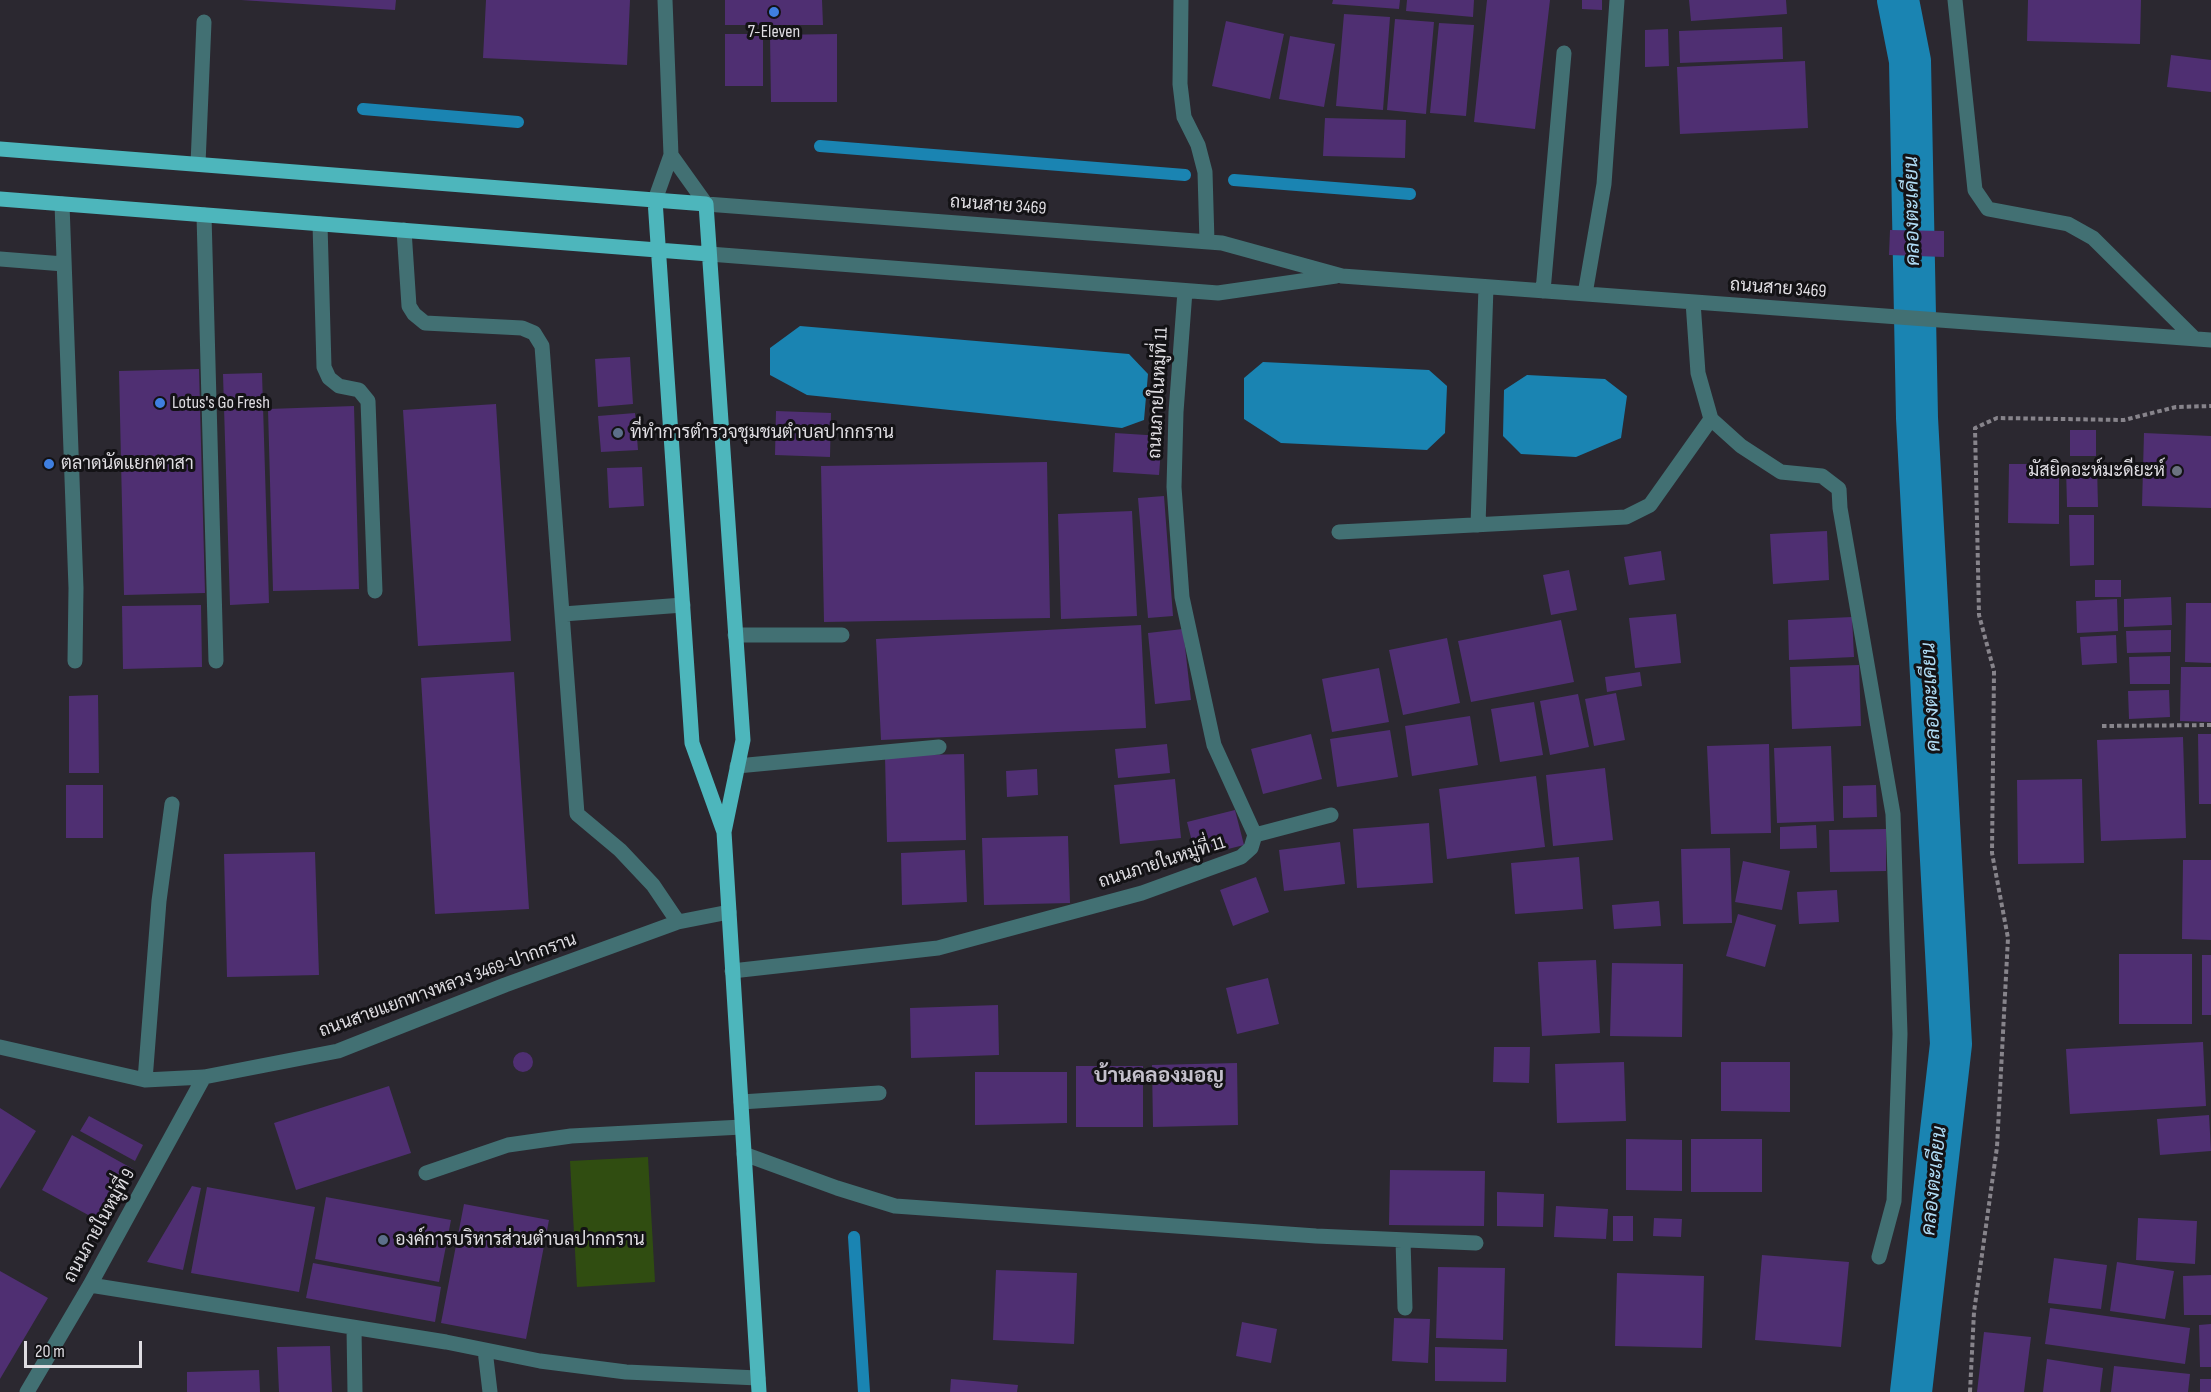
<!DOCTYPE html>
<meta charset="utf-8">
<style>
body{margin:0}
#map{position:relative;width:2211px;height:1392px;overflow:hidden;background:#2b2830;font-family:"Sofia Sans Condensed",sans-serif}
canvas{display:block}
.scale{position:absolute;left:24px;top:1341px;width:118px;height:27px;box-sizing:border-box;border:3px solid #dfdde2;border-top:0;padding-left:8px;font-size:18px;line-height:21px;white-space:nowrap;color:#dfdde2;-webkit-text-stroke:4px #131215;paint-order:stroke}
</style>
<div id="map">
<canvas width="2211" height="1392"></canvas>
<div class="scale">20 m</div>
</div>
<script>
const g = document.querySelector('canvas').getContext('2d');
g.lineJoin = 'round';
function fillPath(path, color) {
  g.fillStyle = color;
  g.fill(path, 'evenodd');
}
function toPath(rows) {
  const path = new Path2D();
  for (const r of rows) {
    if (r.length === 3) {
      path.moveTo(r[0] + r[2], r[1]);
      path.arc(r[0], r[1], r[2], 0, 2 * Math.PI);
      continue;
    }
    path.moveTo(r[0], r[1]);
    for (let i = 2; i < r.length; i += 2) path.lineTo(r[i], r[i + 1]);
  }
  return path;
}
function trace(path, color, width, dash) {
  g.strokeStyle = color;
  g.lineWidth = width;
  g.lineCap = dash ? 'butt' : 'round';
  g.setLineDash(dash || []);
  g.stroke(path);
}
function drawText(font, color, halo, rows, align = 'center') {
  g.font = font + ' "Sofia Sans Condensed",Sarabun,sans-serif';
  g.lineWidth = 6;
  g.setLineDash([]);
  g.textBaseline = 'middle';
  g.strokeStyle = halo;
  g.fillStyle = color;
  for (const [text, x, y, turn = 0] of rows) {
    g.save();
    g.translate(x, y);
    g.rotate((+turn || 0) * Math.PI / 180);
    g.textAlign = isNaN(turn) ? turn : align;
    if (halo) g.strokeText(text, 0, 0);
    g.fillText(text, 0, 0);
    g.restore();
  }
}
fillPath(toPath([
 [648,1157,655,1282,577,1287,570,1161]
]), '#304d11');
fillPath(toPath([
 [800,326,1129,354,1148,374,1144,420,1122,428,807,395,770,375,770,348],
 [1263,362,1429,370,1447,386,1445,433,1427,450,1281,443,1244,419,1244,378],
 [1527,375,1605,379,1627,396,1621,438,1576,457,1521,454,1503,436,1504,390]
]), '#1a84b2');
trace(toPath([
 [363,109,518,122],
 [820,146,1185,175],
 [1234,180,1410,194],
 [854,1237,864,1392]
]), '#1a84b2', 12);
trace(toPath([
 [1898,0,1910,61,1917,418,1951,1044,1911,1392]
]), '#1a84b2', 42);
fillPath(toPath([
 [241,0,396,0,395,10],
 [486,0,630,0,627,65,483,58],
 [725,0,822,0,823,25,725,25],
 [1333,0,1400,0,1399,9,1332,4],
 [1407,0,1474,0,1473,17,1406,11],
 [1487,0,1550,0,1535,129,1474,122],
 [1582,0,1602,0,1602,10,1582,9],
 [1689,0,1786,0,1787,14,1691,21],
 [2028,0,2141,0,2140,44,2027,41],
 [1344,14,1390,17,1383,110,1336,106],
 [1395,19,1434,22,1426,114,1387,110],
 [1226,21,1284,34,1270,99,1212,86],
 [1439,23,1474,25,1466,116,1430,113],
 [1782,27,1783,59,1680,63,1679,31],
 [1668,29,1669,66,1645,67,1645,30],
 [725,34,763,34,763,86,725,86],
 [837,34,837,102,771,102,770,35],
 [1290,36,1335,44,1324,107,1279,99],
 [2171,55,2211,60,2211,92,2167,87],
 [1805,61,1808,128,1680,134,1677,67],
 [1325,118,1406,120,1405,158,1323,156],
 [1890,230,1944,231,1944,257,1889,255],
 [630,357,633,404,598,407,595,359],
 [199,369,205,593,124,595,119,371],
 [262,373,269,603,230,605,223,374],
 [496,404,511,641,418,646,403,410],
 [354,406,359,589,273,591,268,409],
 [776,411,831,413,830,457,775,455],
 [635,413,638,450,601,452,598,416],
 [2070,430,2096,430,2096,456,2070,456],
 [1115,433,1162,436,1159,475,1113,472],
 [2144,433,2211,436,2211,508,2142,506],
 [1047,462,1050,618,824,622,821,466],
 [2009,464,2059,464,2059,524,2008,523],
 [2097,465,2098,507,2067,507,2066,466],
 [642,467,644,506,609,508,607,468],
 [1164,496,1173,616,1148,618,1138,498],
 [1132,511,1137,616,1061,619,1058,514],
 [2069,515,2094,515,2094,565,2070,566],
 [1827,531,1829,580,1773,584,1770,534],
 [1661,551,1665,580,1629,585,1624,557],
 [1569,570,1577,610,1551,615,1543,575],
 [2095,580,2121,580,2121,597,2095,597],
 [2171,597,2172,625,2124,627,2124,599],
 [2117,599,2118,631,2077,633,2076,601],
 [2186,603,2211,603,2211,663,2185,662],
 [201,605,202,667,123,669,122,606],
 [1676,614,1681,663,1635,668,1629,618],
 [1852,617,1854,657,1789,660,1788,620],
 [1561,620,1574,682,1471,702,1458,641],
 [1141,625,1146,728,881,740,876,639],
 [1183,629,1191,700,1155,704,1148,633],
 [2171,630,2171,652,2127,653,2126,631],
 [2116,635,2117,663,2082,665,2080,637],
 [1447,638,1460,703,1403,715,1389,650],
 [2170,656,2170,684,2130,684,2129,657],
 [1859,665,1861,726,1792,729,1790,667],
 [2181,667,2211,667,2211,722,2180,721],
 [1379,668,1389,722,1332,732,1322,679],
 [514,672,529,909,435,914,421,678],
 [1640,672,1642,686,1607,692,1605,677],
 [2169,690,2170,717,2129,719,2128,691],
 [1616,693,1625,740,1594,746,1585,699],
 [1578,694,1589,747,1550,755,1540,701],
 [98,695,99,773,69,773,69,696],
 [1534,702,1543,755,1500,762,1491,709],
 [1470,716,1478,765,1412,776,1405,726],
 [1390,730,1398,777,1337,787,1330,739],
 [1311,734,1322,779,1263,794,1251,749],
 [2198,734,2211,734,2211,804,2199,804],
 [2183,737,2186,838,2101,841,2097,740],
 [1167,744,1170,773,1118,778,1115,749],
 [1769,744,1771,833,1711,834,1707,746],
 [1831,746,1834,821,1777,823,1774,748],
 [964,754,966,840,887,842,885,756],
 [1605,768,1613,840,1553,846,1546,775],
 [1037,769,1038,795,1007,797,1006,771],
 [1536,776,1545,847,1447,859,1439,789],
 [1175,779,1181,838,1120,844,1114,785],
 [2082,779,2084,863,2018,864,2017,780],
 [66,785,103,785,103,838,66,838],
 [1876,785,1877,817,1843,818,1843,786],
 [1235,810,1244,845,1196,857,1187,822],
 [1429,823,1433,883,1357,888,1353,829],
 [1816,825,1817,848,1780,849,1780,827],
 [1886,829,1886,871,1830,872,1829,830],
 [1068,836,1070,903,984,905,982,838],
 [1340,842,1345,884,1284,891,1279,850],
 [1730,848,1732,923,1683,924,1681,849],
 [965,850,967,902,902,905,901,853],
 [315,852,319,975,227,977,224,854],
 [1579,857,1583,909,1515,914,1511,863],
 [2183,860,2211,860,2211,940,2182,939],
 [1743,861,1790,871,1782,910,1735,902],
 [1256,877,1269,912,1233,926,1220,890],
 [1837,890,1839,922,1799,924,1797,892],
 [1659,901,1661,926,1614,929,1612,905],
 [1738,914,1776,925,1765,967,1726,956],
 [2119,954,2192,954,2192,1024,2119,1024],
 [2202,955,2211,955,2211,1015,2202,1015],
 [1596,960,1600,1033,1542,1036,1538,962],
 [1612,963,1683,964,1682,1037,1610,1036],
 [1268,978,1279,1024,1237,1034,1226,988],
 [998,1005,999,1055,911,1058,910,1008],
 [2203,1042,2206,1106,2070,1114,2066,1049],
 [1494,1047,1530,1047,1529,1083,1493,1082],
 [523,1062,10],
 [1624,1062,1626,1121,1557,1123,1555,1064],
 [1721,1062,1790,1062,1790,1112,1721,1111],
 [1237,1063,1238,1125,1153,1127,1152,1065],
 [1076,1066,1143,1066,1143,1127,1076,1127],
 [975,1072,1067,1072,1067,1123,975,1125],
 [389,1086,411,1153,296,1190,274,1123],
 [0,1108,36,1131,0,1189],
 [2209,1115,2211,1151,2160,1155,2157,1119],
 [89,1116,143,1145,135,1161,80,1131],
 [72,1135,133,1169,103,1223,42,1190],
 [1626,1139,1682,1140,1682,1191,1626,1190],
 [1691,1139,1762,1139,1762,1192,1691,1192],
 [1390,1170,1485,1171,1484,1226,1389,1225],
 [192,1186,201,1188,183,1270,147,1262],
 [207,1187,315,1207,299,1292,191,1273],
 [1497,1192,1544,1194,1543,1227,1497,1226],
 [326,1197,451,1220,439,1282,315,1259],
 [464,1204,549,1220,526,1339,441,1323],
 [1556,1206,1608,1209,1606,1239,1554,1237],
 [1613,1216,1633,1216,1633,1241,1613,1241],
 [1654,1218,1682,1219,1681,1237,1653,1236],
 [2138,1218,2197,1221,2195,1264,2136,1260],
 [1762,1255,1849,1262,1841,1347,1755,1340],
 [2054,1258,2107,1265,2101,1309,2048,1303],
 [2117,1262,2174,1271,2165,1319,2110,1311],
 [313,1263,441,1287,435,1322,306,1298],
 [1438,1267,1505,1268,1503,1340,1436,1338],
 [996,1270,1077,1273,1074,1344,993,1340],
 [0,1271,48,1298,0,1379],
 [1617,1273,1704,1276,1702,1348,1615,1346],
 [2211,1275,2211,1315,2184,1315,2183,1276],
 [2050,1308,2190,1328,2185,1364,2045,1344],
 [1394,1318,1430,1319,1428,1363,1392,1361],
 [1242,1322,1277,1329,1271,1363,1236,1356],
 [2211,1324,2211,1367,2200,1367,2199,1325],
 [1984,1332,2031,1337,2024,1392,1977,1392],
 [330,1346,332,1392,279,1392,277,1347],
 [1435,1347,1507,1349,1506,1382,1435,1381],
 [2047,1359,2103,1368,2100,1392,2043,1392],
 [2114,1366,2190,1374,2188,1392,2111,1392],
 [259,1370,260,1392,187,1392,187,1372],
 [951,1379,1018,1385,1017,1392,950,1392],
 [2200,1379,2211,1379,2211,1392,2200,1392]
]), '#4f2f72');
trace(toPath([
 [2102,726,2211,725],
 [1970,1392,1974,1312,1997,1147,2008,938,1992,853,1994,671,1979,615,1975,428,1997,418,2124,420,2176,407,2211,406]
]), '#87848b', 4, [4.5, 3]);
trace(toPath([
 [1181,0,1180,84,1184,117,1198,145,1205,172,1207,242],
 [1955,0,1975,190,1988,209,2068,224,2093,238,2195,339],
 [671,155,706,204,1222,243,1342,276,2211,340],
 [198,164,204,22],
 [655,200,671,155,665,0],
 [62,204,76,588,75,661],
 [204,215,216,661],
 [320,224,324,367,329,378,339,386,359,390,368,401,375,591],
 [404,230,409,306,414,314,425,323,522,328,534,333,542,346,577,814,620,850,653,885,678,922],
 [709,254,1218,293,1336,276],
 [0,259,64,264],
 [1543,291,1564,53],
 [1585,294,1604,184,1617,0],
 [1693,302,1698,373,1711,419,1741,446,1781,472,1822,476,1839,489,1840,508,1893,814,1900,1034,1894,1201,1879,1257],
 [1478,525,1486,287],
 [1339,532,1626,517,1650,505,1711,419],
 [563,614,683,605],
 [735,635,842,635],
 [737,766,939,747],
 [1255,835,1331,815],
 [732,971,938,948,1142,893,1241,857,1251,848,1255,835,1214,745,1182,597,1174,487,1176,412,1185,291],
 [0,1047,145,1080,204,1077,338,1051,505,985,678,922,729,912],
 [145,1080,159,901,172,804],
 [741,1102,879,1093],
 [744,1154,837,1188,895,1206,1316,1236,1476,1243],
 [426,1173,508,1145,571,1136,742,1127],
 [1403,1240,1405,1308],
 [90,1285,446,1342,540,1361,626,1372,758,1378],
 [354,1328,355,1392],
 [485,1350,490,1392],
 [27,1392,90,1285,204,1077]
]), '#427073', 15);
trace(toPath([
 [0,149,706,204,743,740,724,832,759,1392],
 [0,199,709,254],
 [655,200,692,743,724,832]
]), '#4db6bc', 15);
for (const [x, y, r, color] of [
 [774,12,6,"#3f7fe0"],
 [160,403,6,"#3f7fe0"],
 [618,433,6,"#5c6f8a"],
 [49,464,6,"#3f7fe0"],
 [2177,471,6,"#6b7280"],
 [383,1240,6,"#5c6f8a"]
]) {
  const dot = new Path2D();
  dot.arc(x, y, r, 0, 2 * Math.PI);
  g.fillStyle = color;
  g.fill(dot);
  trace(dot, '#131215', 2);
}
drawText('18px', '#dfdde2', '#131215', [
 ["7-Eleven",774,32,"center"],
 ["Lotus's Go Fresh",172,403],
 ["ที่ทำการตำรวจชุมชนตำบลปากกราน",630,433],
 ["ตลาดนัดแยกตาสา",61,464],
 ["มัสยิดอะห์มะดียะห์",2165,471,"right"],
 ["องค์การบริหารส่วนตำบลปากกราน",395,1240]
], 'left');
drawText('18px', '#dfdde2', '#131215', [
 ["ถนนสาย 3469",998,206,4],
 ["ถนนสาย 3469",1778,289,4],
 ["ถนนภายในหมู่ที่ 11",1159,393,-87],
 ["ถนนภายในหมู่ที่ 11",1162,863,-18],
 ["ถนนสายแยกทางหลวง 3469-ปากกราน",448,986,-20],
 ["ถนนภายในหมู่ที่ 9",100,1226,-61]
]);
drawText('italic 20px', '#afdbf4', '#131215', [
 ["คลองตะเคียน",1913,211,-91],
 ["คลองตะเคียน",1932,697,-93],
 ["คลองตะเคียน",1935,1181,-84]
]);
drawText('bold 21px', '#c5c1cc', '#131215', [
 ["บ้านคลองมอญ",1159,1077]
]);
</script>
